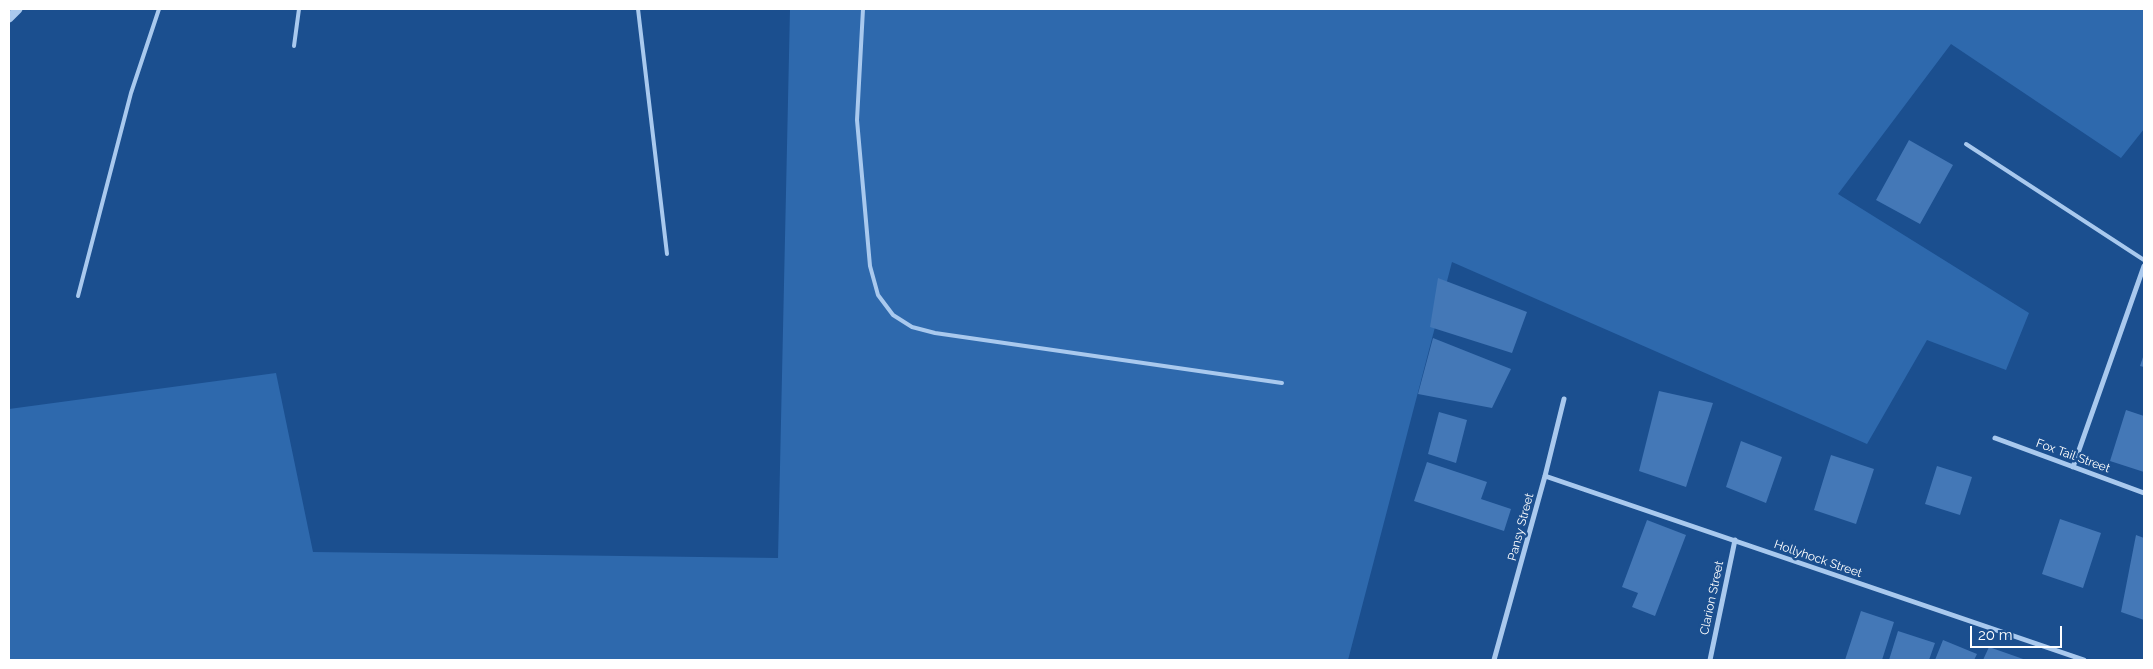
<!DOCTYPE html>
<style>
body{margin:0}
#map{position:relative;width:2153px;height:669px;overflow:hidden;background:#1b4f8f;font-family:Raleway,sans-serif}
canvas{display:block}
.frame{position:absolute;inset:0;border:10px solid #fff;pointer-events:none}
.scale{position:absolute;left:1970px;top:626px;width:92px;height:22px;box-sizing:border-box;border:2px solid #fff;border-top:0;padding-left:6px;font-size:15px;line-height:18px;white-space:nowrap;color:#fff;-webkit-text-stroke:4px #1b4f8f;paint-order:stroke}
</style>
<div id="map">
<canvas width="2153" height="669"></canvas>
<div class="frame"></div>
<div class="scale">20 m</div>
</div>
<script>
const g = document.querySelector('canvas').getContext('2d');
g.lineJoin = 'round';
function fillPath(path, color) {
  g.fillStyle = color;
  g.fill(path, 'evenodd');
}
function toPath(rows) {
  const path = new Path2D();
  for (const r of rows) {
    path.moveTo(r[0], r[1]);
    for (let i = 2; i < r.length; i += 2) path.lineTo(r[i], r[i + 1]);
  }
  return path;
}
function trace(path, color, width, dash) {
  g.strokeStyle = color;
  g.lineWidth = width;
  g.lineCap = dash ? 'butt' : 'round';
  g.setLineDash(dash || []);
  g.stroke(path);
}
function drawText(font, color, halo, rows, align = 'center') {
  g.font = font + ' Raleway,sans-serif';
  g.lineWidth = 5;
  g.setLineDash([]);
  g.textBaseline = 'middle';
  g.strokeStyle = halo;
  g.fillStyle = color;
  for (const [text, x, y, turn = 0] of rows) {
    g.save();
    g.translate(x, y);
    g.rotate((+turn || 0) * Math.PI / 180);
    g.textAlign = isNaN(turn) ? turn : align;
    if (halo) g.strokeText(text, 0, 0);
    g.fillText(text, 0, 0);
    g.restore();
  }
}
fillPath(toPath([
 [790,9,2144,9,2144,129,2121,158,1951,44,1838,194,2029,313,2006,370,1927,340,1867,444,1452,262,1348,660,9,660,9,409,276,373,313,552,778,558]
]), '#2e69ad');
fillPath(toPath([
 [1909,140,1953,165,1920,224,1876,200],
 [1438,278,1527,312,1512,353,1430,327],
 [1433,338,1511,369,1492,408,1418,394],
 [2144,354,2144,367,2140,366],
 [1659,391,1713,403,1686,487,1639,471],
 [2126,410,2144,416,2144,472,2110,461],
 [1439,412,1467,420,1456,463,1428,454],
 [1741,441,1782,457,1766,503,1726,487],
 [1831,455,1874,469,1856,524,1814,510],
 [1427,462,1487,482,1481,499,1511,509,1504,531,1414,501],
 [1937,466,1972,477,1960,515,1925,504],
 [2060,519,2101,533,2083,588,2042,574],
 [1647,520,1686,535,1655,616,1632,607,1638,593,1622,587],
 [2136,535,2144,538,2144,620,2121,612],
 [1861,611,1894,622,1882,660,1845,660],
 [1898,631,1935,643,1929,660,1889,660],
 [1943,640,1977,654,1974,660,1935,660],
 [1989,647,2026,660,1983,660]
]), '#4478b7');
trace(toPath([
 [638,9,667,254],
 [863,9,857,120,870,266,878,295,893,315,912,327,935,333,1282,383],
 [294,46,299,9],
 [1966,144,2144,260],
 [78,296,131,93,159,9]
]), '#a9c9ee', 4);
trace(toPath([
 [1995,438,2144,493],
 [2073,467,2144,266],
 [1545,476,2084,660],
 [1494,660,1545,476,1564,399],
 [1710,660,1735,540]
]), '#a9c9ee', 5);
trace(toPath([
 [9,18,18,9]
]), '#a9c9ee', 9);
drawText('12px', '#fff', '#1b4f8f', [
 ["Fox Tail Street",2073,456,20],
 ["Pansy Street",1521,527,-75],
 ["Hollyhock Street",1818,559,19],
 ["Clarion Street",1712,598,-78]
]);
</script>
